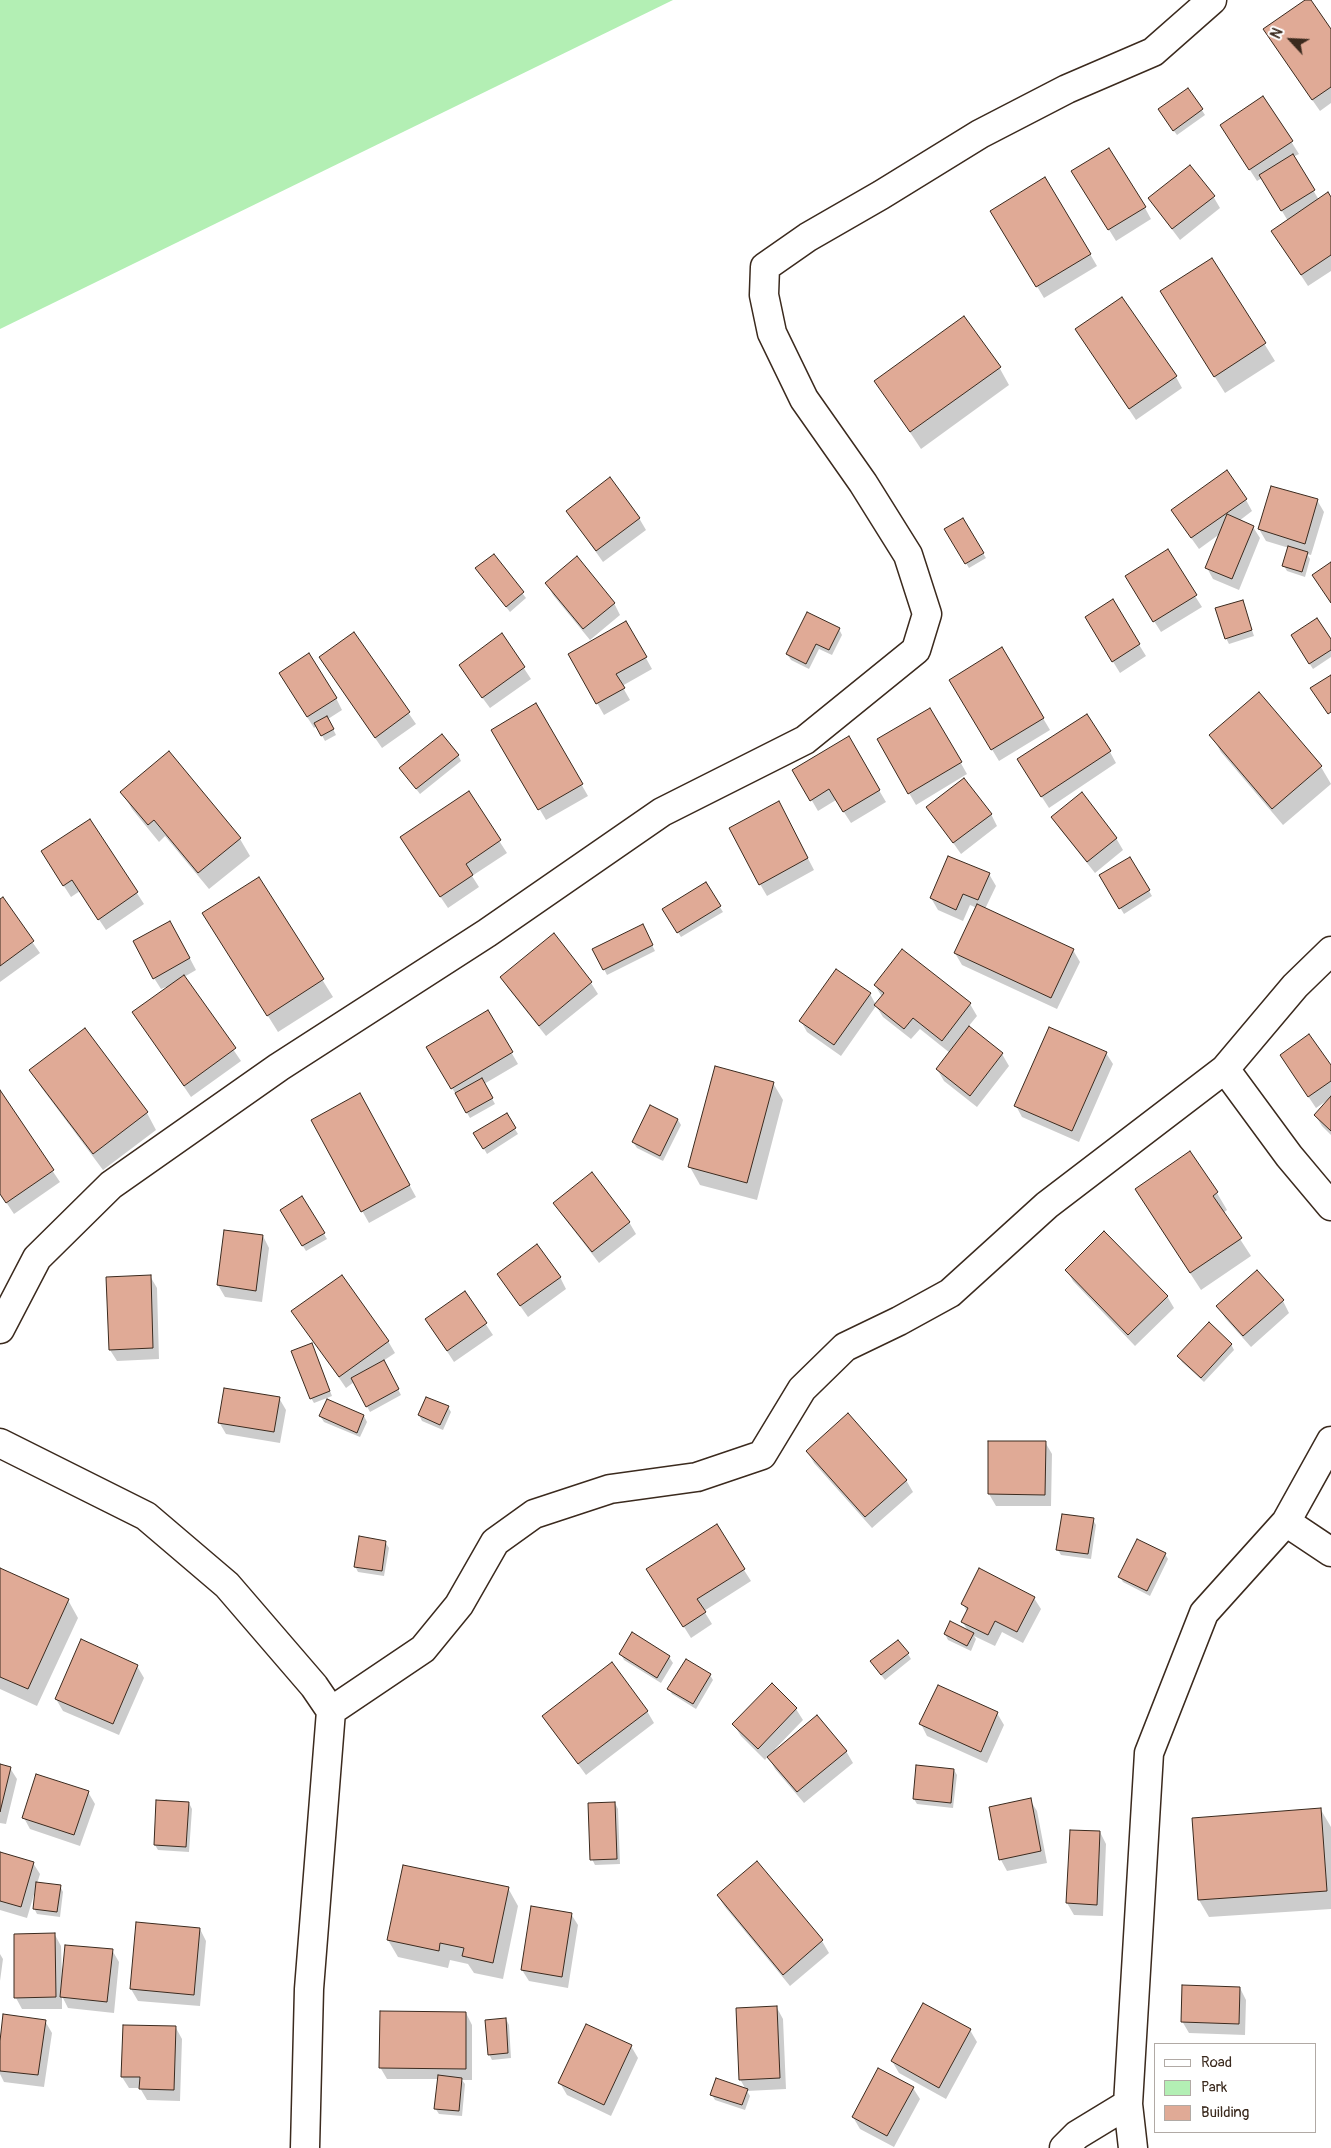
<!DOCTYPE html>
<style>
body{margin:0}
#map{position:relative;width:1331px;height:2148px;overflow:hidden;background:#fff;font-family:Pangolin,sans-serif}
canvas{display:block}
.legend{position:absolute;left:1154px;top:2043px;width:162px;height:90px;box-sizing:border-box;background:#fff;border:1px solid #b1aaa5;margin:0;padding:6px 9px;list-style:none;font-size:15px;color:#3b2a1e}
.legend li{display:flex;align-items:center;gap:10px;height:25px}
.legend b{width:25px;border:1px solid #b1aaa5}
.north{position:absolute;left:1266px;top:15px;width:50px;height:50px;-webkit-text-stroke:4px #fff;paint-order:stroke;rotate:295deg;font-size:14px;font-weight:700;line-height:20px;text-align:center;color:#3b2a1e}
.north::after{content:'';display:block;margin:auto;width:18px;height:22px;background:#3b2a1e;clip-path:polygon(50% 0,100% 100%,50% 72%,0 100%)}
</style>
<div id="map">
<canvas width="1331" height="2148"></canvas>
<ul class="legend">
<li><b style="height:6px;background:#fff"></b>Road</li>
<li><b style="height:14px;background:#b3efb4"></b>Park</li>
<li><b style="height:14px;background:#e0aa96"></b>Building</li>
</ul>
<div class="north">N</div>
</div>
<script>
const g = document.querySelector('canvas').getContext('2d');
g.lineJoin = 'round';
function fillPath(path, color) {
  g.fillStyle = color;
  g.fill(path, 'evenodd');
}
function toPath(rows) {
  const path = new Path2D();
  for (const r of rows) {
    path.moveTo(r[0], r[1]);
    for (let i = 2; i < r.length; i += 2) path.lineTo(r[i], r[i + 1]);
  }
  return path;
}
function trace(path, color, width, dash) {
  g.strokeStyle = color;
  g.lineWidth = width;
  g.lineCap = dash ? 'butt' : 'round';
  g.setLineDash(dash || []);
  g.stroke(path);
}
fillPath(toPath([
 [0,0,673,0,0,329]
]), '#b3efb4');
fillPath(toPath([
 [1307,0,1310,0,1331,31,1331,103,1320,111,1271,41],
 [1188,89,1205,115,1177,135,1162,115],
 [1263,97,1299,154,1293,157,1319,200,1331,200,1331,271,1308,286,1279,242,1288,221,1262,178,1257,181,1228,136],
 [1080,183,1145,208,1151,219,1116,241],
 [1213,196,1220,208,1180,240,1149,199],
 [992,211,1090,254,1097,266,1044,298],
 [1212,260,1275,361,1225,393,1161,292],
 [1076,330,1176,377,1182,388,1136,420],
 [999,367,1009,385,921,449,876,381],
 [1246,500,1252,511,1239,521,1253,527,1260,538,1239,590,1213,579,1207,568,1221,533,1199,549,1179,521],
 [1317,500,1324,512,1311,555,1307,554,1310,559,1305,577,1287,571,1284,566,1289,548,1266,541,1259,529],
 [567,511,639,518,646,530,603,562],
 [962,520,986,558,969,568,946,530],
 [494,556,526,598,510,612,480,574],
 [547,583,614,603,620,615,590,640,553,595],
 [1133,588,1195,596,1202,607,1161,632],
 [1112,601,1146,656,1120,673,1093,629],
 [1242,601,1254,636,1229,644,1226,638],
 [626,622,652,669,622,686,630,700,604,715,569,654],
 [839,629,842,635,832,655,819,649,809,669,791,660,787,654],
 [354,634,416,724,382,748,320,658],
 [502,635,531,679,490,708,467,677],
 [1295,641,1331,641,1331,657,1313,669],
 [1002,649,1050,730,999,761,950,680],
 [287,685,336,698,342,710,328,719,336,735,325,741,317,726,314,728],
 [536,705,588,796,546,820,493,730],
 [930,709,967,774,916,805,878,740],
 [1211,735,1321,767,1331,784,1283,825,1221,752],
 [848,738,886,802,851,823,836,800,818,811,794,770],
 [1110,752,1116,763,1049,808,1025,771],
 [458,755,461,761,420,794,404,773],
 [122,792,240,839,250,856,209,889,165,836,159,842,132,809],
 [468,793,507,853,472,876,479,887,448,908,408,849],
 [928,807,991,814,997,826,961,854],
 [785,814,814,870,767,896,760,884],
 [1053,818,1116,838,1123,850,1095,873,1060,829],
 [90,821,144,904,106,930,80,891,71,897,49,863],
 [1130,859,1152,896,1124,914,1101,876],
 [989,874,996,886,985,909,1073,950,1080,962,1057,1009,962,965,955,953,977,908,970,905,963,921,938,910,931,898],
 [259,878,333,997,278,1032,214,930],
 [705,884,723,912,681,937,664,910],
 [2,899,40,953,0,982,0,900],
 [645,931,655,951,607,975,604,969],
 [177,934,196,970,184,977,241,1061,191,1097,133,1012,167,988,166,987,161,989,154,978],
 [554,935,591,983,598,994,546,1036,508,988,501,977],
 [902,950,970,1004,977,1016,968,1027,1002,1054,1009,1066,977,1107,944,1081,937,1069,950,1053,920,1029,911,1039,883,1017,876,1006,841,1056,807,1032,801,1021,870,994,876,1005,882,997,875,985],
 [488,1012,518,1064,484,1084,495,1104,470,1118,428,1048],
 [1106,1053,1113,1064,1079,1142,1022,1117,1016,1106],
 [1281,1056,1331,1067,1331,1135,1322,1126,1315,1115,1329,1099,1316,1108],
 [31,1070,147,1113,156,1130,103,1170,41,1087],
 [773,1083,783,1100,757,1200,700,1185,690,1167],
 [0,1093,60,1182,14,1214,0,1193],
 [366,1106,416,1197,369,1223,312,1121],
 [506,1115,518,1134,487,1154,475,1133],
 [678,1120,681,1125,663,1161,637,1148,633,1142],
 [1190,1153,1217,1193,1227,1210,1223,1213,1251,1256,1201,1290,1136,1190],
 [302,1198,327,1239,306,1251,281,1211],
 [555,1203,629,1222,636,1234,599,1263,562,1215],
 [263,1236,269,1248,262,1302,225,1297,218,1285],
 [1067,1270,1167,1296,1174,1308,1135,1346,1073,1281],
 [150,1276,157,1288,159,1359,117,1361,110,1350],
 [560,1277,566,1289,528,1317,506,1286],
 [464,1292,493,1335,454,1362,426,1319],
 [1283,1301,1289,1313,1251,1347,1225,1318,1218,1306],
 [293,1311,388,1341,395,1353,383,1361,401,1395,370,1412,354,1382,346,1388],
 [1231,1344,1234,1350,1204,1382,1182,1362,1179,1356],
 [314,1350,332,1396,314,1403,311,1398],
 [279,1398,286,1410,280,1443,226,1434,219,1422],
 [328,1401,364,1416,367,1422,360,1437,324,1422,320,1416],
 [448,1407,451,1412,443,1430,422,1421,419,1415],
 [989,1442,1045,1442,1052,1454,1051,1506,996,1506,989,1494],
 [807,1451,906,1480,913,1492,872,1528,814,1463],
 [1093,1520,1096,1525,1091,1559,1061,1555,1058,1550],
 [385,1542,389,1548,384,1576,358,1572,355,1566],
 [1165,1554,1168,1559,1150,1596,1123,1582,1120,1577],
 [0,1569,68,1600,78,1618,37,1706,0,1689],
 [744,1570,751,1581,704,1611,712,1624,691,1638,655,1581],
 [1034,1598,1041,1609,1023,1643,1002,1632,995,1646,974,1636,976,1639,971,1651,948,1640,945,1634,968,1631,962,1621,967,1612,963,1604],
 [633,1634,669,1657,673,1663,661,1683,624,1660,621,1654],
 [908,1654,911,1659,885,1680,875,1667],
 [137,1666,144,1678,119,1735,63,1711,56,1699],
 [710,1675,713,1680,696,1709,672,1694,669,1689],
 [772,1685,796,1709,803,1720,775,1749,777,1750,846,1751,853,1763,804,1803,775,1769,768,1756,765,1760,741,1736,734,1725],
 [938,1686,997,1713,1004,1725,987,1763,927,1736,921,1724],
 [647,1711,654,1723,586,1775,543,1716],
 [0,1765,10,1768,17,1779,6,1824,0,1823],
 [954,1770,957,1775,953,1808,917,1804,914,1799],
 [88,1792,95,1804,80,1846,30,1829,24,1818],
 [1030,1800,1037,1811,1047,1863,1007,1871,1001,1860,990,1808],
 [189,1803,192,1809,189,1852,158,1850,155,1845],
 [615,1803,618,1809,620,1864,595,1865,592,1859],
 [1321,1810,1331,1827,1331,1909,1209,1917,1199,1900],
 [1100,1832,1106,1844,1103,1916,1074,1915,1067,1903],
 [0,1854,33,1863,40,1874,37,1884,60,1886,63,1892,60,1917,37,1914,34,1908,36,1891,35,1891,27,1918,0,1910],
 [757,1863,822,1941,829,1953,790,1986,725,1907,718,1896],
 [508,1888,518,1906,503,1979,474,1973,468,1964,450,1960,448,1968,398,1957,388,1940],
 [571,1914,578,1925,568,1988,529,1981,522,1970],
 [200,1929,206,1941,200,2006,138,2001,131,1989],
 [55,1935,61,1946,62,1978,112,1950,119,1962,114,2013,68,2008,62,1996,62,2009,22,2009,16,1998],
 [0,1954,3,1959,0,1981],
 [1240,1988,1246,2000,1245,2035,1189,2033,1182,2021],
 [777,2008,783,2019,786,2089,747,2091,750,2096,745,2110,715,2100,712,2095,746,2090,740,2079],
 [466,2013,472,2025,472,2080,462,2080,465,2084,462,2116,439,2114,435,2108,438,2079,387,2079,380,2067],
 [506,2019,509,2025,511,2058,492,2060,489,2054],
 [45,2021,52,2033,44,2087,4,2082,0,2074,0,2051],
 [176,2028,182,2039,180,2101,147,2100,140,2088,129,2088,122,2077],
 [970,2030,977,2042,946,2099,899,2073,892,2061],
 [631,2046,638,2058,611,2116,567,2095,560,2083],
 [913,2088,920,2099,894,2147,860,2129,853,2117]
]), '#0003');
const building = toPath([
 [1305,0,1311,0,1331,29,1331,87,1312,100,1263,29,1305,0],
 [1188,88,1203,109,1173,131,1158,109,1188,88],
 [1263,96,1293,141,1249,170,1220,125,1263,96],
 [1109,148,1146,207,1108,230,1071,171,1109,148],
 [1293,154,1315,190,1281,211,1259,175,1293,154],
 [1190,165,1215,196,1172,229,1148,198,1190,165],
 [1045,177,1091,254,1036,287,990,211,1045,177],
 [1328,192,1331,197,1331,255,1301,275,1271,231,1328,192],
 [1212,258,1266,343,1214,377,1160,291,1212,258],
 [1122,297,1177,376,1129,409,1075,329,1122,297],
 [964,316,1001,367,910,432,874,381,964,316],
 [1227,470,1247,499,1191,538,1171,510,1227,470],
 [610,477,640,518,596,551,566,511,610,477],
 [1271,486,1318,499,1305,544,1258,529,1271,486],
 [1227,514,1254,526,1232,579,1205,568,1227,514],
 [963,518,984,553,965,564,944,529,963,518],
 [1288,546,1308,552,1302,572,1282,566,1288,546],
 [1168,549,1197,595,1153,622,1125,576,1168,549],
 [494,554,524,592,506,607,475,568,494,554],
 [577,556,615,603,583,629,545,583,577,556],
 [1331,562,1331,603,1312,575,1331,562],
 [1113,599,1140,644,1112,662,1085,617,1113,599],
 [1243,600,1252,630,1225,639,1215,608,1243,600],
 [807,612,840,628,829,650,816,644,806,664,786,654,807,612],
 [1317,618,1331,639,1331,650,1309,664,1291,635,1317,618],
 [626,621,647,657,616,674,625,688,596,704,568,654,626,621],
 [354,632,410,712,375,738,319,657,354,632],
 [502,633,525,667,482,698,459,665,502,633],
 [1002,647,1044,718,991,750,949,680,1002,647],
 [309,653,337,698,307,717,279,673,309,653],
 [1331,675,1331,712,1328,714,1310,688,1331,675],
 [1259,692,1322,766,1272,809,1209,735,1259,692],
 [536,703,583,784,538,810,491,730,536,703],
 [930,708,962,762,908,794,877,739,930,708],
 [1087,714,1111,751,1041,797,1017,759,1087,714],
 [327,716,334,729,321,736,314,723,327,716],
 [442,734,459,755,416,789,399,768,442,734],
 [849,736,880,790,843,812,829,789,810,801,792,770,849,736],
 [169,751,241,838,198,873,154,820,148,825,120,792,169,751],
 [964,778,992,814,953,843,926,807,964,778],
 [469,791,501,840,466,864,473,875,440,897,400,837,469,791],
 [1082,792,1117,838,1087,862,1051,817,1082,792],
 [779,801,808,858,759,885,729,828,779,801],
 [90,819,138,892,98,920,72,880,63,886,41,851,90,819],
 [948,856,990,873,978,900,963,894,956,910,930,898,948,856],
 [1130,857,1150,890,1119,909,1099,875,1130,857],
 [259,877,324,979,267,1016,202,913,259,877],
 [706,882,721,906,677,933,662,909,706,882],
 [3,897,34,941,0,966,0,899,3,897],
 [977,904,1074,949,1051,998,954,953,977,904],
 [170,921,190,958,153,979,133,941,170,921],
 [643,924,653,945,603,970,592,949,643,924],
 [554,933,592,982,539,1026,500,977,554,933],
 [902,949,971,1003,942,1041,913,1018,904,1029,874,1005,884,993,874,985,902,949],
 [836,969,871,993,834,1045,799,1021,836,969],
 [184,975,236,1048,184,1086,132,1012,184,975],
 [488,1010,513,1052,451,1089,426,1047,488,1010],
 [969,1026,1003,1053,970,1096,936,1069,969,1026],
 [1049,1027,1107,1052,1072,1131,1014,1106,1049,1027],
 [85,1028,148,1112,93,1154,29,1070,85,1028],
 [1309,1034,1331,1065,1331,1081,1308,1097,1280,1055,1309,1034],
 [715,1066,774,1082,747,1183,688,1167,715,1066],
 [482,1078,493,1098,466,1113,455,1093,482,1078],
 [0,1090,54,1170,6,1203,0,1194,0,1090],
 [360,1093,410,1185,361,1212,311,1120,360,1093],
 [1331,1096,1331,1131,1314,1115,1331,1096],
 [650,1105,678,1119,660,1156,632,1142,650,1105],
 [507,1113,516,1128,483,1149,473,1133,507,1113],
 [1190,1151,1218,1192,1213,1196,1242,1238,1190,1273,1135,1189,1190,1151],
 [592,1172,630,1222,592,1252,553,1203,592,1172],
 [302,1196,325,1233,302,1246,280,1210,302,1196],
 [224,1230,263,1235,256,1291,217,1285,224,1230],
 [1104,1231,1168,1296,1128,1335,1065,1270,1104,1231],
 [537,1244,561,1277,520,1306,497,1274,537,1244],
 [1257,1270,1284,1300,1243,1336,1216,1306,1257,1270],
 [151,1275,153,1348,109,1350,106,1277,151,1275],
 [342,1275,389,1341,339,1377,291,1311,342,1275],
 [465,1291,487,1323,447,1351,425,1319,465,1291],
 [1209,1322,1232,1344,1201,1378,1177,1356,1209,1322],
 [312,1343,330,1391,310,1399,291,1351,312,1343],
 [384,1360,399,1389,366,1407,351,1378,384,1360],
 [224,1388,280,1397,274,1432,218,1423,224,1388],
 [426,1397,449,1406,440,1425,418,1415,426,1397],
 [327,1399,364,1415,357,1433,319,1416,327,1399],
 [848,1413,907,1480,865,1517,806,1451,848,1413],
 [988,1441,1046,1441,1045,1495,988,1494,988,1441],
 [1062,1514,1094,1518,1088,1554,1056,1550,1062,1514],
 [717,1524,745,1569,697,1599,706,1612,683,1627,646,1569,717,1524],
 [359,1536,386,1541,382,1571,354,1567,359,1536],
 [1137,1539,1166,1553,1147,1591,1118,1577,1137,1539],
 [0,1568,69,1599,28,1689,0,1677,0,1568],
 [979,1568,1035,1597,1017,1632,995,1621,988,1635,961,1622,968,1608,961,1604,979,1568],
 [950,1621,974,1633,967,1646,944,1634,950,1621],
 [632,1632,670,1656,657,1678,619,1654,632,1632],
 [81,1639,138,1665,113,1724,55,1699,81,1639],
 [898,1640,909,1653,881,1675,870,1661,898,1640],
 [686,1659,711,1674,693,1704,667,1689,686,1659],
 [612,1662,648,1711,578,1764,542,1716,612,1662],
 [772,1683,797,1708,758,1749,732,1724,772,1683],
 [938,1685,998,1712,981,1752,919,1724,938,1685],
 [817,1715,847,1751,797,1792,767,1757,817,1715],
 [0,1764,11,1767,0,1812,0,1764],
 [916,1765,954,1769,951,1803,913,1799,916,1765],
 [36,1774,89,1791,74,1835,22,1818,36,1774],
 [1031,1798,1041,1851,999,1860,989,1807,1031,1798],
 [156,1800,189,1802,186,1847,154,1845,156,1800],
 [615,1802,617,1859,590,1860,588,1803,615,1802],
 [1321,1808,1327,1891,1198,1900,1192,1818,1321,1808],
 [1070,1830,1100,1831,1097,1905,1066,1903,1070,1830],
 [0,1852,34,1862,21,1907,0,1901,0,1852],
 [757,1861,823,1940,783,1975,717,1895,757,1861],
 [403,1865,509,1887,493,1963,462,1956,464,1948,440,1943,439,1951,387,1940,403,1865],
 [36,1882,61,1885,57,1912,33,1909,36,1882],
 [531,1906,572,1913,562,1977,521,1970,531,1906],
 [136,1922,200,1928,194,1995,130,1989,136,1922],
 [55,1933,56,1997,14,1998,14,1934,55,1933],
 [65,1945,113,1949,107,2002,60,1997,65,1945],
 [1182,1985,1240,1987,1239,2024,1181,2022,1182,1985],
 [923,2003,971,2029,939,2088,891,2061,923,2003],
 [777,2006,780,2078,739,2080,736,2008,777,2006],
 [380,2011,466,2012,466,2069,379,2068,380,2011],
 [3,2014,46,2020,38,2075,0,2071,0,2041,3,2014],
 [506,2018,508,2053,488,2055,485,2020,506,2018],
 [586,2024,632,2045,604,2105,558,2083,586,2024],
 [123,2025,176,2026,174,2090,139,2089,140,2077,121,2077,123,2025],
 [878,2068,914,2087,887,2136,852,2117,878,2068],
 [438,2075,462,2078,459,2111,434,2109,438,2075],
 [716,2078,748,2089,742,2105,710,2095,716,2078]
]);
fillPath(building, '#e0aa96');
trace(building, '#3b2a1e', 1);
const street = toPath([
 [1225,1069,1289,1156,1331,1206],
 [0,1329,37,1258,111,1185,279,1067,487,933,662,812,805,740,916,650,927,614,908,555,863,483,804,399,772,333,764,295,765,267,808,237,881,195,980,134,1067,89,1153,52,1212,0],
 [0,1443,146,1516,227,1585,314,1686,331,1711,309,1989,305,2148],
 [1286,1522,1331,1552],
 [331,1711,423,1649,459,1605,495,1542,534,1514,610,1489,697,1477,762,1455,802,1389,845,1347,899,1321,950,1293,1047,1205,1225,1069,1295,986,1331,951],
 [1064,2148,1077,2135,1128,2104],
 [1133,2148,1128,2104,1149,1753,1204,1613,1286,1522,1331,1441]
]);
trace(street, '#3b2a1e', 31);
trace(street, '#fff', 28);
</script>
